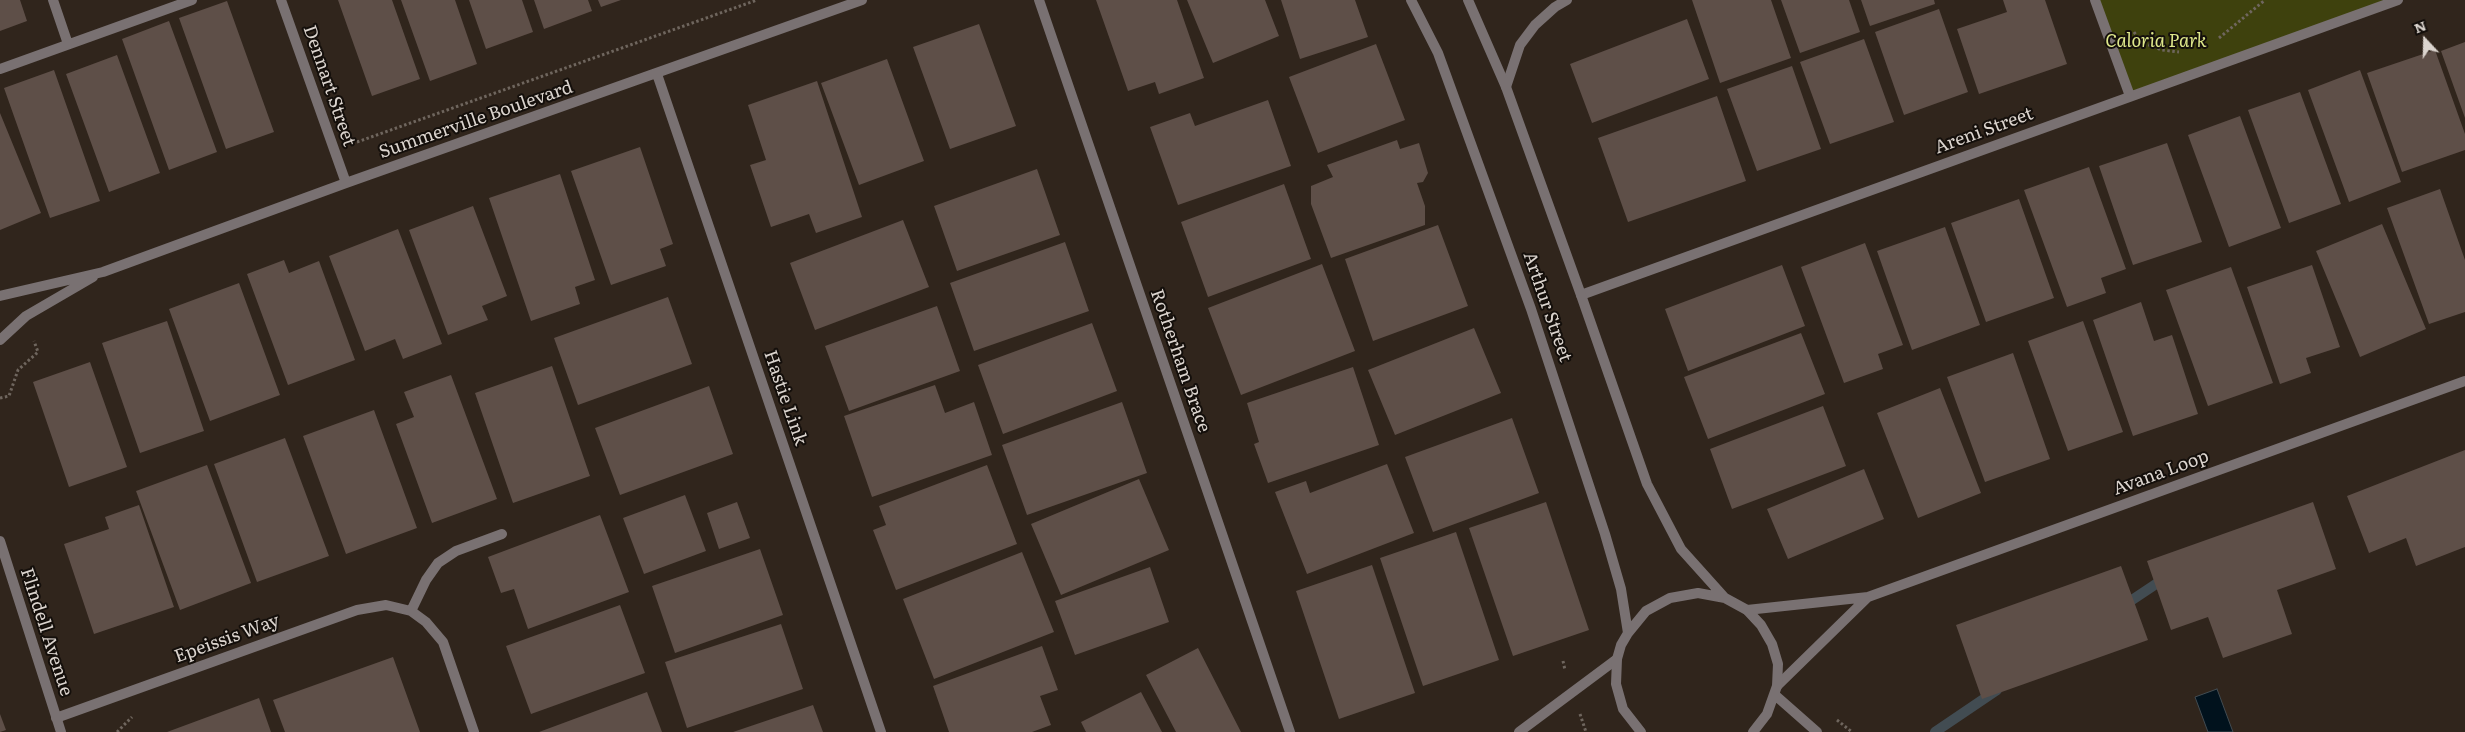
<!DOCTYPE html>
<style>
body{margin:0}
#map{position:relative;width:2465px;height:732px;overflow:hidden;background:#30251c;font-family:Literata,serif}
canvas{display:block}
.north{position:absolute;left:2400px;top:15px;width:50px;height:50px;-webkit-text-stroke:4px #140f0b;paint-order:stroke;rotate:339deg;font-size:14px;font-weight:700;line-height:20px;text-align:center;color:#dbd4ce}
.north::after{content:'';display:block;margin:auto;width:18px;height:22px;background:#dbd4ce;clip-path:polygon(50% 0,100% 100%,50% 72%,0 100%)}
</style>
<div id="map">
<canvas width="2465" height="732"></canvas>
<div class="north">N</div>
</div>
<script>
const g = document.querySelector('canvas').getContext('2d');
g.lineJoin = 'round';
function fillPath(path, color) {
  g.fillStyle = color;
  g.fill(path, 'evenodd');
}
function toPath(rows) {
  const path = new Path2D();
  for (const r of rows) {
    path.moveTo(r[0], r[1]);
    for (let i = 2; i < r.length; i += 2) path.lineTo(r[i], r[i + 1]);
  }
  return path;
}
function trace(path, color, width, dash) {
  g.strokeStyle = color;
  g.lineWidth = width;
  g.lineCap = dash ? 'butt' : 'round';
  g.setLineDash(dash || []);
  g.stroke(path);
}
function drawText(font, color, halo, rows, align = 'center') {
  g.font = font + ' Literata,serif';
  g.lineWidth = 4;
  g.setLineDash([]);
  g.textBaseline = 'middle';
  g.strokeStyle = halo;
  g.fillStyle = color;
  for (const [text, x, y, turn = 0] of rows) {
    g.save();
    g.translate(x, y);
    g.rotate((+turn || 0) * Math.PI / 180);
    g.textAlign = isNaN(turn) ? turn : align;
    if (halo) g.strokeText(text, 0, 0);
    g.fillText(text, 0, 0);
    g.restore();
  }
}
fillPath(toPath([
 [2096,0,2398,0,2130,96]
]), '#3e410d');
const water = toPath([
 [2217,689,2233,732,2208,732,2195,697,2217,689]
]);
fillPath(water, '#01121d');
trace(water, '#424c52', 1);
trace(toPath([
 [2123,606,2165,578],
 [1935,732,1997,690]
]), '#424c52', 10);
fillPath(toPath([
 [0,0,20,0,27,21,0,31],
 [338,0,392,0,420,79,372,96],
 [401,0,455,0,477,64,430,81],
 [469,0,522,0,533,32,486,49],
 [534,0,588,0,592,11,544,29],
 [598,0,621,0,601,7],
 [1096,0,1177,0,1204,78,1159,94,1155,82,1128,91],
 [1187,0,1265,0,1279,36,1213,63],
 [1281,0,1355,0,1368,37,1300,59],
 [1692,0,1771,0,1791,58,1720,83],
 [1781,0,1849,0,1860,32,1800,53],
 [1861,0,1934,0,1935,4,1870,26],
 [2003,0,2045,0,2067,64,1979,94,1957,29,2007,12],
 [227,1,274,132,226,149,179,18],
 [1939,9,1968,92,1904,115,1875,32],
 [1687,19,1709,79,1592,123,1570,64],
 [169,21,217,152,169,170,122,39],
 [979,24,1016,126,950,149,913,47],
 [1864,39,1894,122,1830,144,1800,62],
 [2465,42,2465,118,2441,51],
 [1376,44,1405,120,1318,153,1289,77],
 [2435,50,2465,134,2465,150,2402,172,2367,73],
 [117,55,160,173,109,192,66,74],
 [887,59,924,161,859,185,821,83],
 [1792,66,1821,149,1757,171,1727,89],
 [54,70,100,201,50,218,4,88],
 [2360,70,2401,182,2349,202,2308,90],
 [817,81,862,217,816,233,809,214,771,227,750,165,766,160,748,105],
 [2300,92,2341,204,2289,223,2248,110],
 [1717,96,1746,181,1628,222,1598,138],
 [1268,100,1291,166,1178,205,1150,127,1190,113,1195,126],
 [0,113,41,213,0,230],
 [2240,116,2281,228,2229,247,2188,135],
 [1397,140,1400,149,1419,143,1428,173,1423,182,1417,183,1425,206,1425,225,1331,258,1311,204,1311,186,1333,177,1327,165],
 [2167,143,2202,242,2133,265,2099,166],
 [640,147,673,244,660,249,666,266,611,285,571,171],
 [2089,167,2126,269,2101,278,2106,293,2067,307,2024,190],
 [1037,169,1060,235,957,271,934,206],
 [560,174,595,280,575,287,580,304,531,321,489,198],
 [1284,184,1311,259,1208,297,1181,222],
 [2440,189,2465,260,2465,312,2429,324,2387,208],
 [2019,199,2054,298,1986,322,1951,223],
 [473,206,507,296,482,306,488,320,448,335,409,230],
 [903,220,929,287,815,330,790,263],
 [2382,224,2426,329,2360,357,2316,251],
 [1438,225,1468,306,1373,341,1345,259],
 [1945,227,1980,325,1912,350,1877,251],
 [398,229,442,344,403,359,395,339,365,351,329,256],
 [1065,242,1089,311,974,351,950,283],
 [1865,243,1903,345,1878,354,1883,369,1844,383,1801,267],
 [284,260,289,273,319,261,355,360,288,385,247,274],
 [1322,264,1355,351,1241,395,1208,308],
 [1782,265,1805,326,1688,371,1665,309],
 [2312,265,2340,347,2306,358,2311,373,2280,384,2247,287],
 [2231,267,2273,383,2208,406,2166,290],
 [239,283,280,395,210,421,169,309],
 [668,297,692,364,578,405,554,338],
 [2141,302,2154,341,2172,335,2198,414,2133,436,2093,320],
 [937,306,960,371,849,411,825,346],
 [167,321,204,431,140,453,102,343],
 [2083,321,2123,432,2068,451,2028,341],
 [1092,323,1117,391,1003,434,978,365],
 [1474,328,1501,393,1395,435,1368,370],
 [1801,333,1825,394,1708,439,1684,377],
 [2013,353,2050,459,1985,482,1947,377],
 [90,362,127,467,69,487,33,382],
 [552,366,590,476,513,503,475,393],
 [1353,367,1379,445,1268,483,1254,444,1259,442,1247,403],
 [451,375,497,499,432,523,396,424,414,417,404,392],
 [935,385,945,413,974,402,992,455,872,497,844,416],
 [709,386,733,454,620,495,595,428],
 [1940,388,1981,493,1918,518,1877,413],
 [1122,402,1147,473,1027,515,1002,445],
 [1823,406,1846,466,1732,509,1710,449],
 [374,410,417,528,346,554,303,436],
 [1512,418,1539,493,1433,532,1405,457],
 [285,438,329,556,257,582,214,464],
 [2465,450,2465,547,2416,566,2406,538,2369,553,2347,496],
 [1387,464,1414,533,1307,574,1275,492,1306,481,1310,493],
 [207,465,251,583,180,610,136,491],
 [987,465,1017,544,896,590,873,530,886,525,879,506],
 [1864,469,1884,519,1788,559,1767,509],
 [1139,479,1169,550,1061,595,1031,524],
 [685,495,706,551,644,574,623,518],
 [737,502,750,538,719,549,707,513],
 [1546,502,1589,630,1513,656,1469,528],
 [2313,502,2336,569,2277,590,2292,634,2223,658,2208,617,2171,630,2147,561],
 [139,505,174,607,94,634,64,544,109,529,105,517],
 [600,515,629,592,528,629,514,589,501,593,488,557],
 [1456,532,1499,660,1423,686,1380,558],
 [760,549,783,615,675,653,652,586],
 [1022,552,1054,632,934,679,903,599],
 [1372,565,1415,693,1339,719,1296,591],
 [2121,566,2148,640,1982,699,1956,625],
 [1150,567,1169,622,1075,655,1055,601],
 [620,605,645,673,531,714,506,646],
 [781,624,803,689,687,728,665,662],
 [1042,646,1058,690,1040,696,1051,725,1032,732,949,732,933,686],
 [1198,648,1241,732,1176,732,1146,675],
 [393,657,420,732,285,732,273,700],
 [647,692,662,732,539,732],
 [1141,692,1162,732,1086,732,1081,722],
 [259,698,271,732,167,732],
 [813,705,823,732,733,732],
 [0,714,6,730,0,732]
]), '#5e4f48');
trace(toPath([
 [2134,32,2141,42,2162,50,2179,52],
 [2219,38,2265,0],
 [357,142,757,0],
 [0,398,9,396,18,370,38,352,34,341],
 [1563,661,1565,670],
 [1580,714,1586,732],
 [1837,720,1852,732],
 [117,732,132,717]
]), '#6f665e', 3, [2.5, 2.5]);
trace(toPath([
 [53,0,68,44],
 [281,0,346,183],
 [1039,0,1290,732],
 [2095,0,2130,96],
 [0,69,192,0],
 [657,74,881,732],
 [1506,87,1520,45,1535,25,1555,7,1567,0],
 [1581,295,2398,0],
 [0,296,103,272,346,183,862,0],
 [0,340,26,316,93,277],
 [0,541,61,732],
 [1747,610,1868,597,2465,381],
 [411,611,426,580,438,563,456,551,502,534],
 [1777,686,1868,597],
 [56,718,357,610,386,605,411,611,426,622,443,642,474,732],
 [1519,732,1617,659]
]), '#797172', 10);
trace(toPath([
 [1411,0,1438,53,1531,309,1605,534,1621,589,1628,633],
 [1468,0,1506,87,1581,295,1647,484,1681,549,1725,598],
 [1775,695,1817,732],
 [1641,732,1623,709,1616,684,1617,659,1621,645,1628,633,1646,611,1670,598,1698,593,1725,598,1747,610,1761,625,1772,644,1778,664,1777,686,1767,714,1753,732]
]), '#797172', 10);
drawText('italic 18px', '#dfe88b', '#140f0b', [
 ["Caloria Park",2156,42]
]);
drawText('18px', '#dbd4ce', '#140f0b', [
 ["Dennart Street",329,86,71],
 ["Summerville Boulevard",476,120,-19],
 ["Areni Street",1984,131,-20],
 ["Arthur Street",1547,307,71],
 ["Rotherham Brace",1180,361,71],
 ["Hastie Link",785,398,71],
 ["Avana Loop",2161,473,-20],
 ["Flindell Avenue",46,632,72],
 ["Epeissis Way",227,639,-20]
]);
</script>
